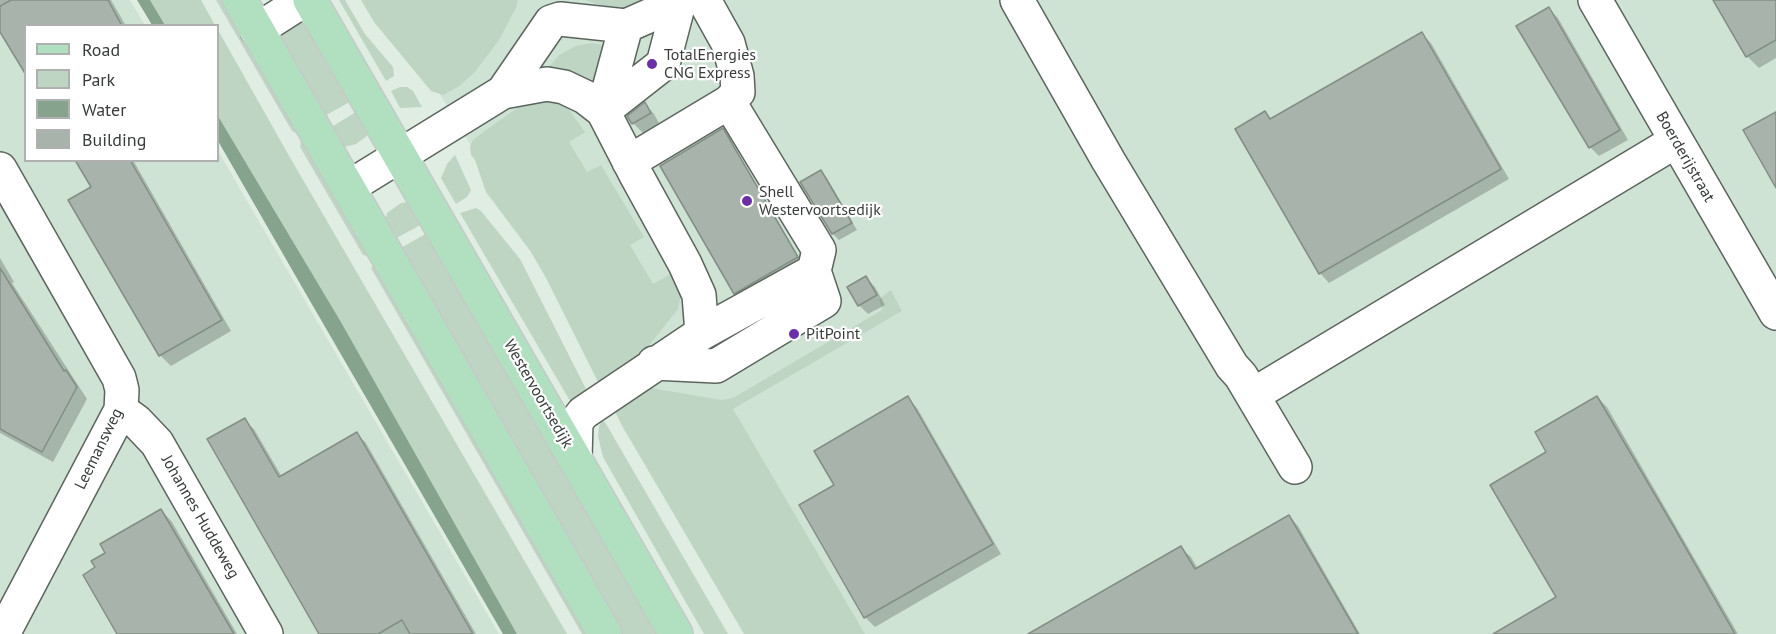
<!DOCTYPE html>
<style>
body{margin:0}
#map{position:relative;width:1776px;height:634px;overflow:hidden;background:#e0ede3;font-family:"PT Sans",sans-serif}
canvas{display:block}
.legend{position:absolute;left:24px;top:24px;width:195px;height:138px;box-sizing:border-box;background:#fff;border:2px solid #afb1b0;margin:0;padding:8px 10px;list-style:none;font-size:18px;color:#383d39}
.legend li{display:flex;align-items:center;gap:12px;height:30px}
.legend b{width:30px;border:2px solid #afb1b0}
</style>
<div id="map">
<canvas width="1776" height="634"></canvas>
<ul class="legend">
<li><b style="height:8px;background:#b0e0bf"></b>Road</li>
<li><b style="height:16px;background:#bed5c4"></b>Park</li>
<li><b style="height:16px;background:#86a38d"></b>Water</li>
<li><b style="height:16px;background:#a8b4ab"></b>Building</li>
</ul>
</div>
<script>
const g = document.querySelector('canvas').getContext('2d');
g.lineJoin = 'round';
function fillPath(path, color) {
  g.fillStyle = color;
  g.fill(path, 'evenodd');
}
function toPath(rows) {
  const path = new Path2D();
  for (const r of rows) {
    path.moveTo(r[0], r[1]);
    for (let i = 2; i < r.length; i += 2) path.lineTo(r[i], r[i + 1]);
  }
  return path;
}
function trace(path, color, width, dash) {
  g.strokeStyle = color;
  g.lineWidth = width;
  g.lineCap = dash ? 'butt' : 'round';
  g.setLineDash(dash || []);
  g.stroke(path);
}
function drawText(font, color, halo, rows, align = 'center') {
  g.font = font + ' "PT Sans",sans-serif';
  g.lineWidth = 4.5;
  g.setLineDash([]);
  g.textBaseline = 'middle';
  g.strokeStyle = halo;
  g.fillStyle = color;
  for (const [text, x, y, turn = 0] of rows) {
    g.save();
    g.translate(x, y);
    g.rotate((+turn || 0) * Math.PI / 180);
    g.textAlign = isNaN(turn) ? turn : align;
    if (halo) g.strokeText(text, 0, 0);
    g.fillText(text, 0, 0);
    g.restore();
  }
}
fillPath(toPath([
 [0,0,130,0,145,25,26,26,26,160,218,160,218,151,499,634,0,634],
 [383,0,1776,0,1776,634,751,634,541,262]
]), '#cfe3d4');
fillPath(toPath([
 [150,0,201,0,215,25,165,25],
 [216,0,222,0,297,128,296,133,292,131],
 [339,0,345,0,365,34,393,67,394,76,386,81],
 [361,0,518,0,516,8,499,40,474,73,458,87,443,95,431,91,374,22],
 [585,0,662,0,649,7,622,8,600,5],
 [305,17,353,100,323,117,276,34],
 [218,30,288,154,567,634,517,634,341,322,218,116],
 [592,43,608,46,600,87,545,72,559,55,576,46],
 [400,87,407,87,413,91,422,107,400,108,391,91],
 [544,97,564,103,585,132,569,142,587,172,601,165,644,237,630,245,653,284,674,272,682,290,678,309,635,363,599,384,546,278,531,252,486,192,475,160,471,155,470,147,473,140,486,130,527,101],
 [359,110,369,129,367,136,356,144,344,147,337,141,330,128],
 [303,141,368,256,363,255,300,147,301,142],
 [455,155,471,190,467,197,456,204,441,178,447,164],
 [409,202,424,223,393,240,385,221,387,213,401,203],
 [476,208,481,211,520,259,585,387,587,392,573,406,460,213],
 [429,232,662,634,619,634,399,249],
 [375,264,589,634,582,634,371,268],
 [891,290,902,311,733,409,865,634,744,634,621,424,614,409,645,387,721,400,733,398,882,310,879,299],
 [602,421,605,422,728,634,704,634,603,457,598,436,599,426]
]), '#bed5c4');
fillPath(toPath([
 [137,0,150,0,165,25,152,25],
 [218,116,341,322,517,634,503,634,306,294,218,141]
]), '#86a38d');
fillPath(toPath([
 [0,0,111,0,126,26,26,26,0,28],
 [1715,0,1776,0,1776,58,1759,68,1748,57],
 [1549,9,1558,18,1628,140,1599,156,1590,147],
 [1422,34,1431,43,1509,179,1329,283,1320,273,1265,113,1272,120],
 [645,104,654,114,659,123,643,133,633,123],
 [725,132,800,260,738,296,735,293],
 [77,160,133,160,231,331,171,366,160,355,70,201,93,188],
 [821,172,827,178,857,230,839,240,833,234],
 [0,258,14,282,12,283,87,399,53,462,0,433],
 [866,278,875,287,885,305,868,314,859,305],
 [1597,397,1607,407,1738,634,1495,634,1559,598,1548,453],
 [908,398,917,408,1001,554,875,627,865,617,836,486],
 [244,420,254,429,282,477,357,434,366,443,476,634,321,634],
 [161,510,172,522,237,634,119,634,97,568,107,553],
 [1289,516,1298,526,1360,634,1057,634,1181,548,1191,557,1198,569]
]), '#0003');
const building = toPath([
 [11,0,108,0,122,26,26,26,26,75,0,32,0,6,11,0],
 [1713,0,1776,0,1776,40,1746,57,1713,0],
 [1549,7,1620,130,1589,148,1516,26,1549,7],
 [1422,32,1501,169,1319,274,1235,129,1265,111,1270,119,1422,32],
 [645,102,651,113,632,124,627,116,645,102],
 [1776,112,1776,188,1743,130,1776,112],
 [723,128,798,257,734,294,660,166,723,128],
 [75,160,130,160,222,320,159,356,68,200,91,187,75,160],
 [821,170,852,223,832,234,800,182,821,170],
 [0,268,64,371,66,370,77,387,42,452,0,429,0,268],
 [866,276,877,295,858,306,847,287,866,276],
 [908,396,993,544,864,618,799,505,834,485,814,451,908,396],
 [1597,396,1675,529,1735,634,1493,634,1556,597,1490,485,1546,452,1535,432,1597,396],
 [245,418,279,477,357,432,473,634,410,634,402,620,378,634,319,634,207,439,245,418],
 [161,509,234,634,117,634,83,575,95,567,91,561,105,553,100,544,161,509],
 [1289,515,1358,634,1028,634,1181,546,1195,569,1289,515]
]);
fillPath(building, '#a8b4ab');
trace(building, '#838e85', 1.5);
const minor = toPath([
 [1017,0,1108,160,1232,366,1241,376,1295,467],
 [1595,0,1776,313],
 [257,30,304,0],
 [503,92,547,84,564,87,585,97,603,111,635,173,685,264,699,295,702,333],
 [603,111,663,64,679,3],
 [603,111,626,26],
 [629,162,729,102,738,92,737,76,728,43,704,0],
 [0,169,119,378,122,390,121,410,3,634],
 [349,187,503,92,551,22,560,19,626,26,685,0],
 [654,363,716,366,824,301,814,271],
 [1253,395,1676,141],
 [121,410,136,421,157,443,266,634],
 [575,458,576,422,583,413,702,333,814,271,819,250,729,102]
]);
const major = toPath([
 [240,0,605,634],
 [310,0,676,634]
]);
trace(minor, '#5b655d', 36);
trace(major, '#c7c9c8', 36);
trace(minor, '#fff', 33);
trace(major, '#b0e0bf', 33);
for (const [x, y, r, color] of [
 [652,64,6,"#6b30a6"],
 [747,201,6,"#6b30a6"],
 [794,334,6,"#6b30a6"]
]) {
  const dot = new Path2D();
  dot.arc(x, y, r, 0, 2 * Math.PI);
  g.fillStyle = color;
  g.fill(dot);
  trace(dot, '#fff', 2);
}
drawText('16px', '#383d39', '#fff', [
 ["TotalEnergies",664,55],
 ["CNG Express",664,73],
 ["Shell",759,192],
 ["Westervoortsedijk",759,210],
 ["PitPoint",806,334]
], 'left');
drawText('16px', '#383d39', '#fff', [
 ["Boerderijstraat",1685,157,60],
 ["Westervoortsedijk",538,394,60],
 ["Leemansweg",99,449,-64],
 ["Johannes Huddeweg",200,517,60]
]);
</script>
